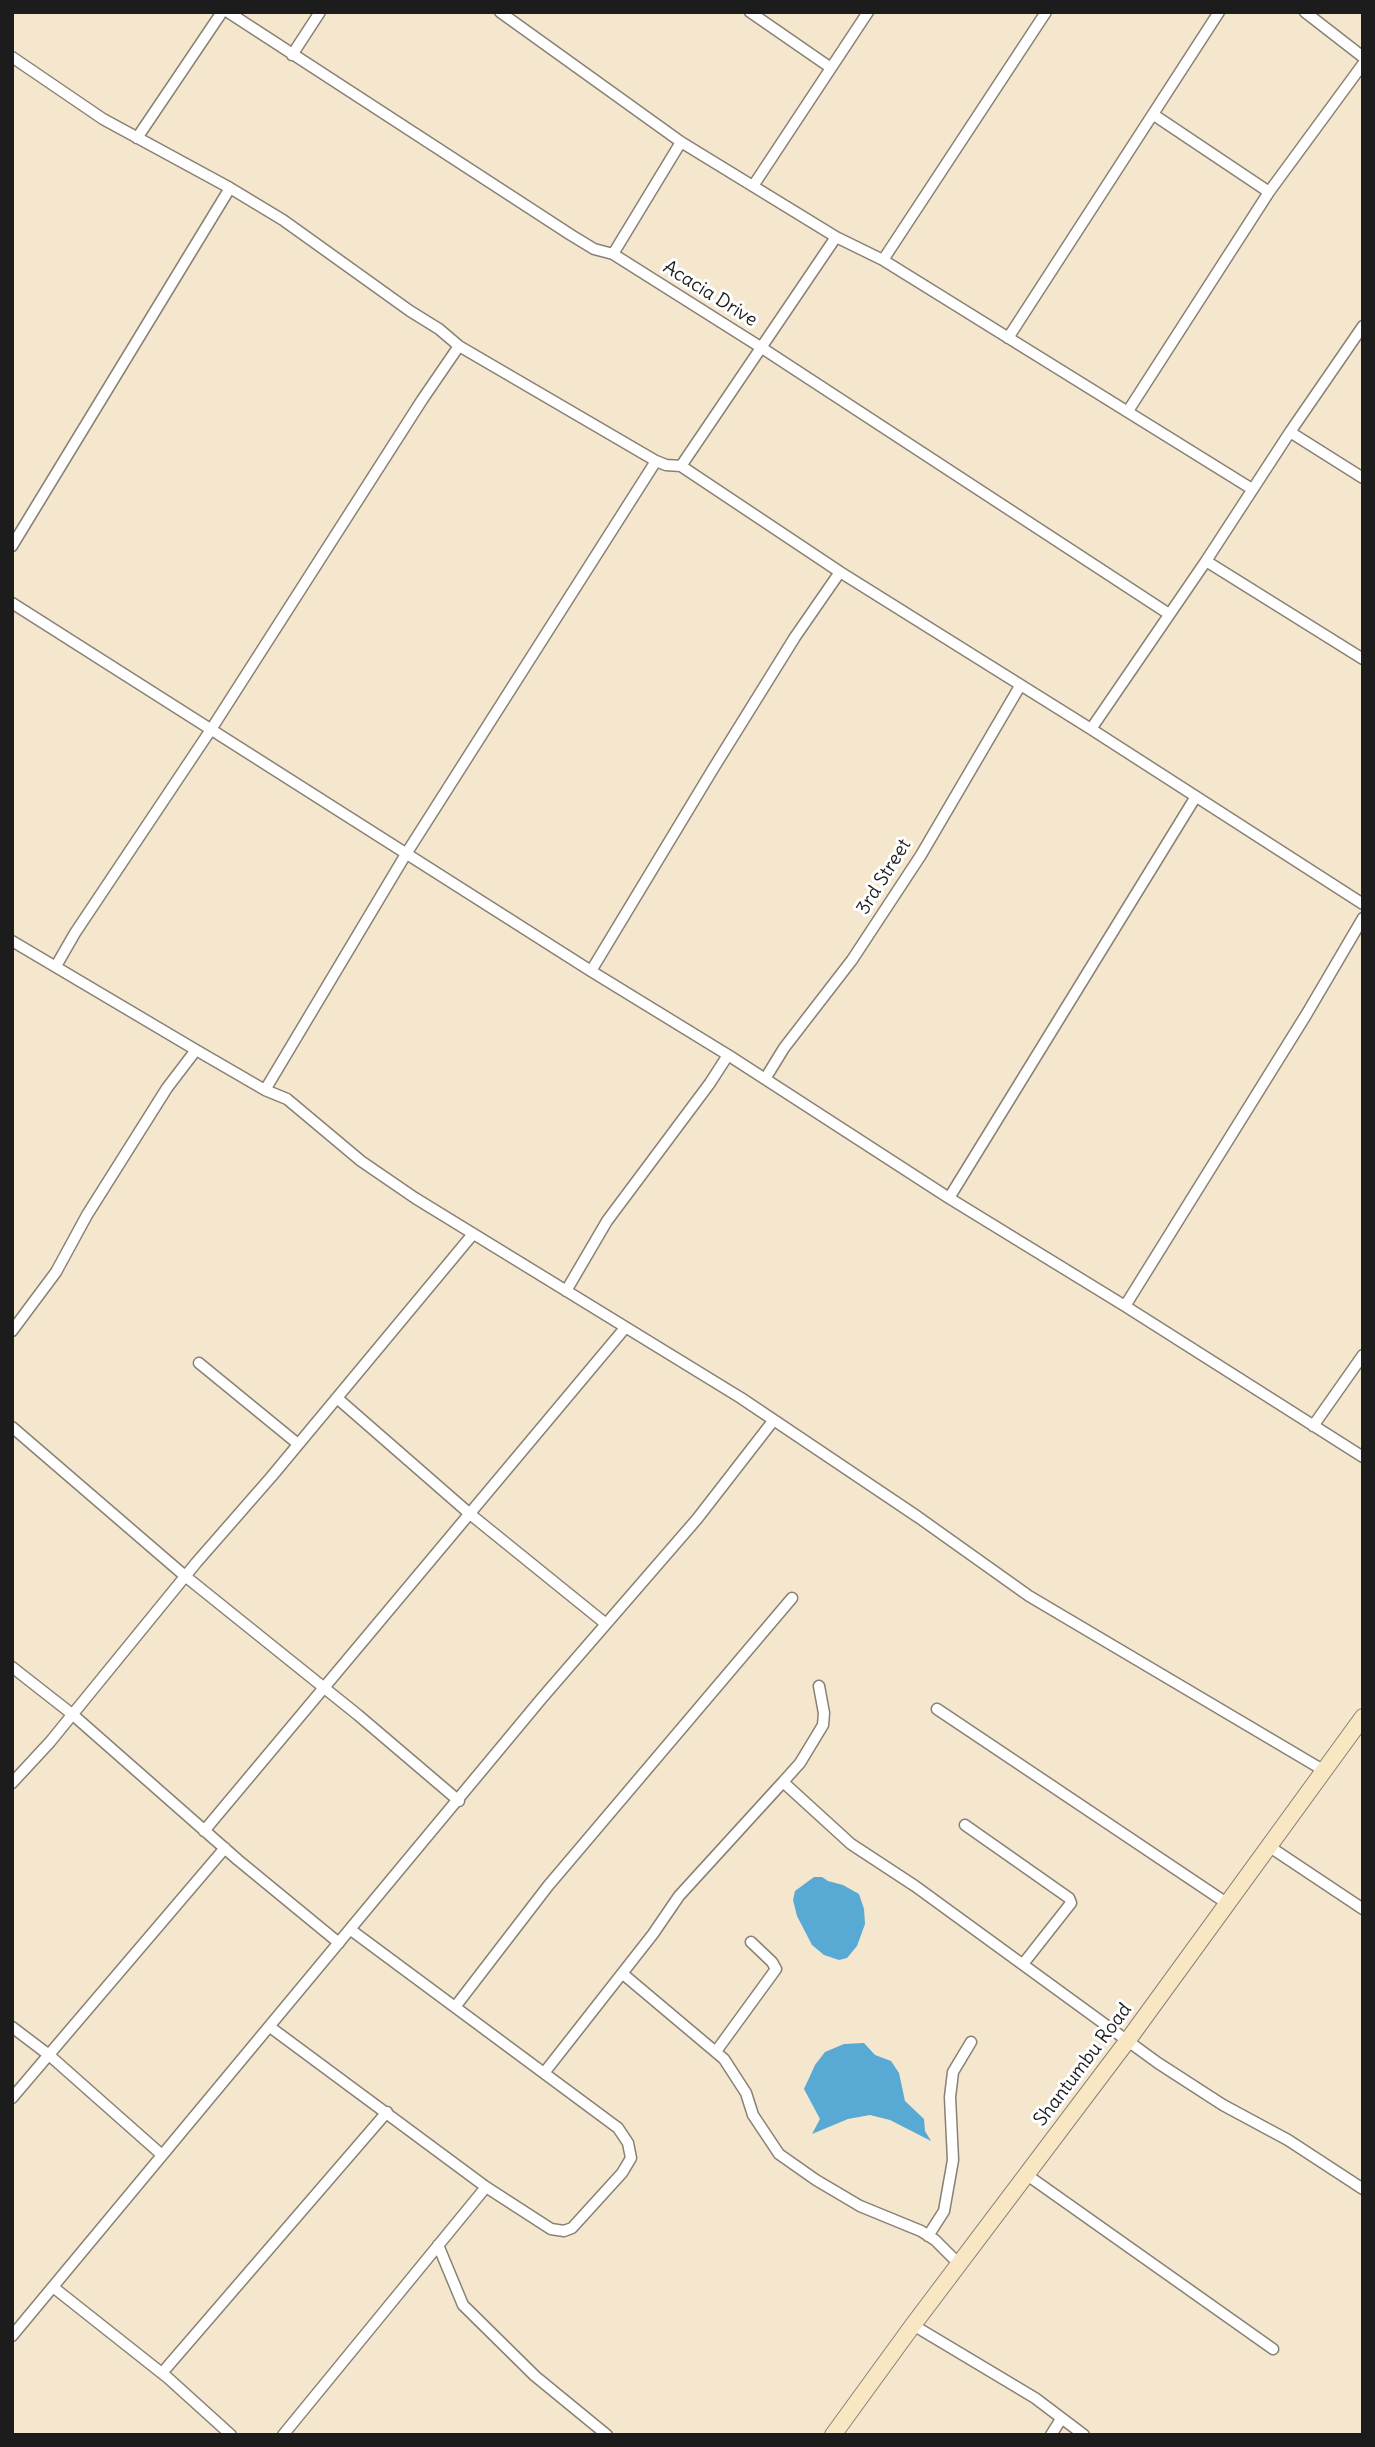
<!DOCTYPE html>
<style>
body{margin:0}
#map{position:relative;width:1375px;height:2447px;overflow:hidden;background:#f5e6ce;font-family:Delius,sans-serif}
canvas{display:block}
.frame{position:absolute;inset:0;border:14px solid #1c1c1c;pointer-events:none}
</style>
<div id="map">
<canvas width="1375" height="2447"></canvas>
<div class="frame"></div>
</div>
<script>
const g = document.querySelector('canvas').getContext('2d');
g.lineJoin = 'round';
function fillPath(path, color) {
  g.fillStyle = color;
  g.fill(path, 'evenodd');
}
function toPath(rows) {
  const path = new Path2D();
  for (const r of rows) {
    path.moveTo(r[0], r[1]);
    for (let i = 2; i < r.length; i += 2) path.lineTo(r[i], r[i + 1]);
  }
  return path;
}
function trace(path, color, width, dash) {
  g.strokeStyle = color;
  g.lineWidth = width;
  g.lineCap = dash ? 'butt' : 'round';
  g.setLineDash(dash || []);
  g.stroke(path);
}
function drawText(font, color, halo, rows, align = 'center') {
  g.font = font + ' Delius,sans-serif';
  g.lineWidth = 6;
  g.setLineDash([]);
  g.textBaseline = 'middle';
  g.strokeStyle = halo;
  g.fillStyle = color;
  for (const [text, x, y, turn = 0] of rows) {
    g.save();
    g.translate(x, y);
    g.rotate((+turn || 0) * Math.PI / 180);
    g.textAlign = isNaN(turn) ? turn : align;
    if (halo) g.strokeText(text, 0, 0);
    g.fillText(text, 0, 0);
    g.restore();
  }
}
fillPath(toPath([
 [814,1877,822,1877,828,1881,843,1885,859,1894,864,1909,865,1924,857,1946,847,1958,839,1960,824,1955,812,1945,797,1916,793,1900,795,1891],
 [864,2043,875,2055,891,2061,899,2073,905,2101,924,2119,925,2131,931,2141,890,2120,870,2115,848,2119,812,2134,820,2119,804,2089,815,2065,825,2052,844,2044]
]), '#58a9d3');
const street = toPath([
 [228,12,571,235,594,249,613,254,762,348,1169,614],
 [500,12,681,142,836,237,883,260,1252,489],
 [750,12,831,68],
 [1305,12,1363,57],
 [292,55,320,12],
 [12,57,103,119,230,188,283,220,410,311,439,329,459,346],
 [1154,115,1269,192],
 [137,138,222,12],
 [753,186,868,12],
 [613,254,681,142],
 [883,260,1046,12],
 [1008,338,1219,12],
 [1128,411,1269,192,1363,64],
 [1290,432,1363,478],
 [681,466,836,237],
 [12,546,230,188],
 [1206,561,1363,659],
 [12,603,591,971,728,1055,949,1198,1125,1306,1363,1457],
 [1091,729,1206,561,1290,432,1363,326],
 [12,941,196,1050,265,1090,287,1099,361,1161,415,1198,741,1398,918,1517,1029,1596,1323,1770],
 [56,966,75,933,212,728,422,400,459,346,656,461,666,465,681,466,840,572,1091,729,1363,904],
 [591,971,713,769,795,637,840,572],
 [765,1079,784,1048,852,960,921,855,1020,686],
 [265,1090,406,854,656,461],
 [949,1198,1195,798],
 [566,1291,607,1221,710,1083,728,1055],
 [1125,1306,1306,1015,1363,918],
 [12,1331,56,1272,87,1215,167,1088,196,1050],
 [199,1363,298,1444],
 [337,1398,470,1514,606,1624],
 [1313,1426,1363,1355],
 [12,1427,185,1576,358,1715,459,1801],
 [12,1667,72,1714,238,1860,339,1943],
 [819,1686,824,1713,823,1725,800,1763,783,1782,851,1844,915,1886,1158,2063,1223,2105,1288,2140,1363,2189],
 [937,1709,1228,1904],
 [12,1783,50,1742,196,1563,272,1476,473,1234],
 [965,1825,1069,1898,1071,1903,1023,1964],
 [204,1831,625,1328],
 [1270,1847,1363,1909],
 [623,1974,724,2059,746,2093,753,2115,779,2154,816,2180,860,2206,921,2231,935,2240,959,2264],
 [455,2007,548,1886,792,1598],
 [12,2027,49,2055,162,2155],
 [270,2027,486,2187,551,2229,564,2231,572,2228,622,2173,631,2158,628,2143,618,2128,351,1930],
 [717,2050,776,1969,772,1962,751,1942],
 [544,2073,653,1934,679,1896,783,1782],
 [12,2098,225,1848],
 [1027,2175,1273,2349],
 [928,2236,944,2211,953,2160,950,2097,953,2072,971,2042],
 [438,2245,463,2305,535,2376,607,2435],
 [53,2287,168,2378,231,2435],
 [913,2325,1035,2398,1084,2435],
 [12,2336,542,1698,697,1519,773,1421],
 [162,2373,387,2112],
 [283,2435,486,2187],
 [1051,2435,1061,2419]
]);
const secondary = toPath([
 [833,2435,913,2325,1128,2040,1363,1717]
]);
trace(street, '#888175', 13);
trace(secondary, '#888175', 18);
trace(street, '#fff', 10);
trace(secondary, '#f9e7c3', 16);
drawText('19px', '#1c1c1c', '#fff', [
 ["Acacia Drive",710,294,32],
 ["3rd Street",884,877,-58],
 ["Shantumbu Road",1083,2065,-53]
]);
</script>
